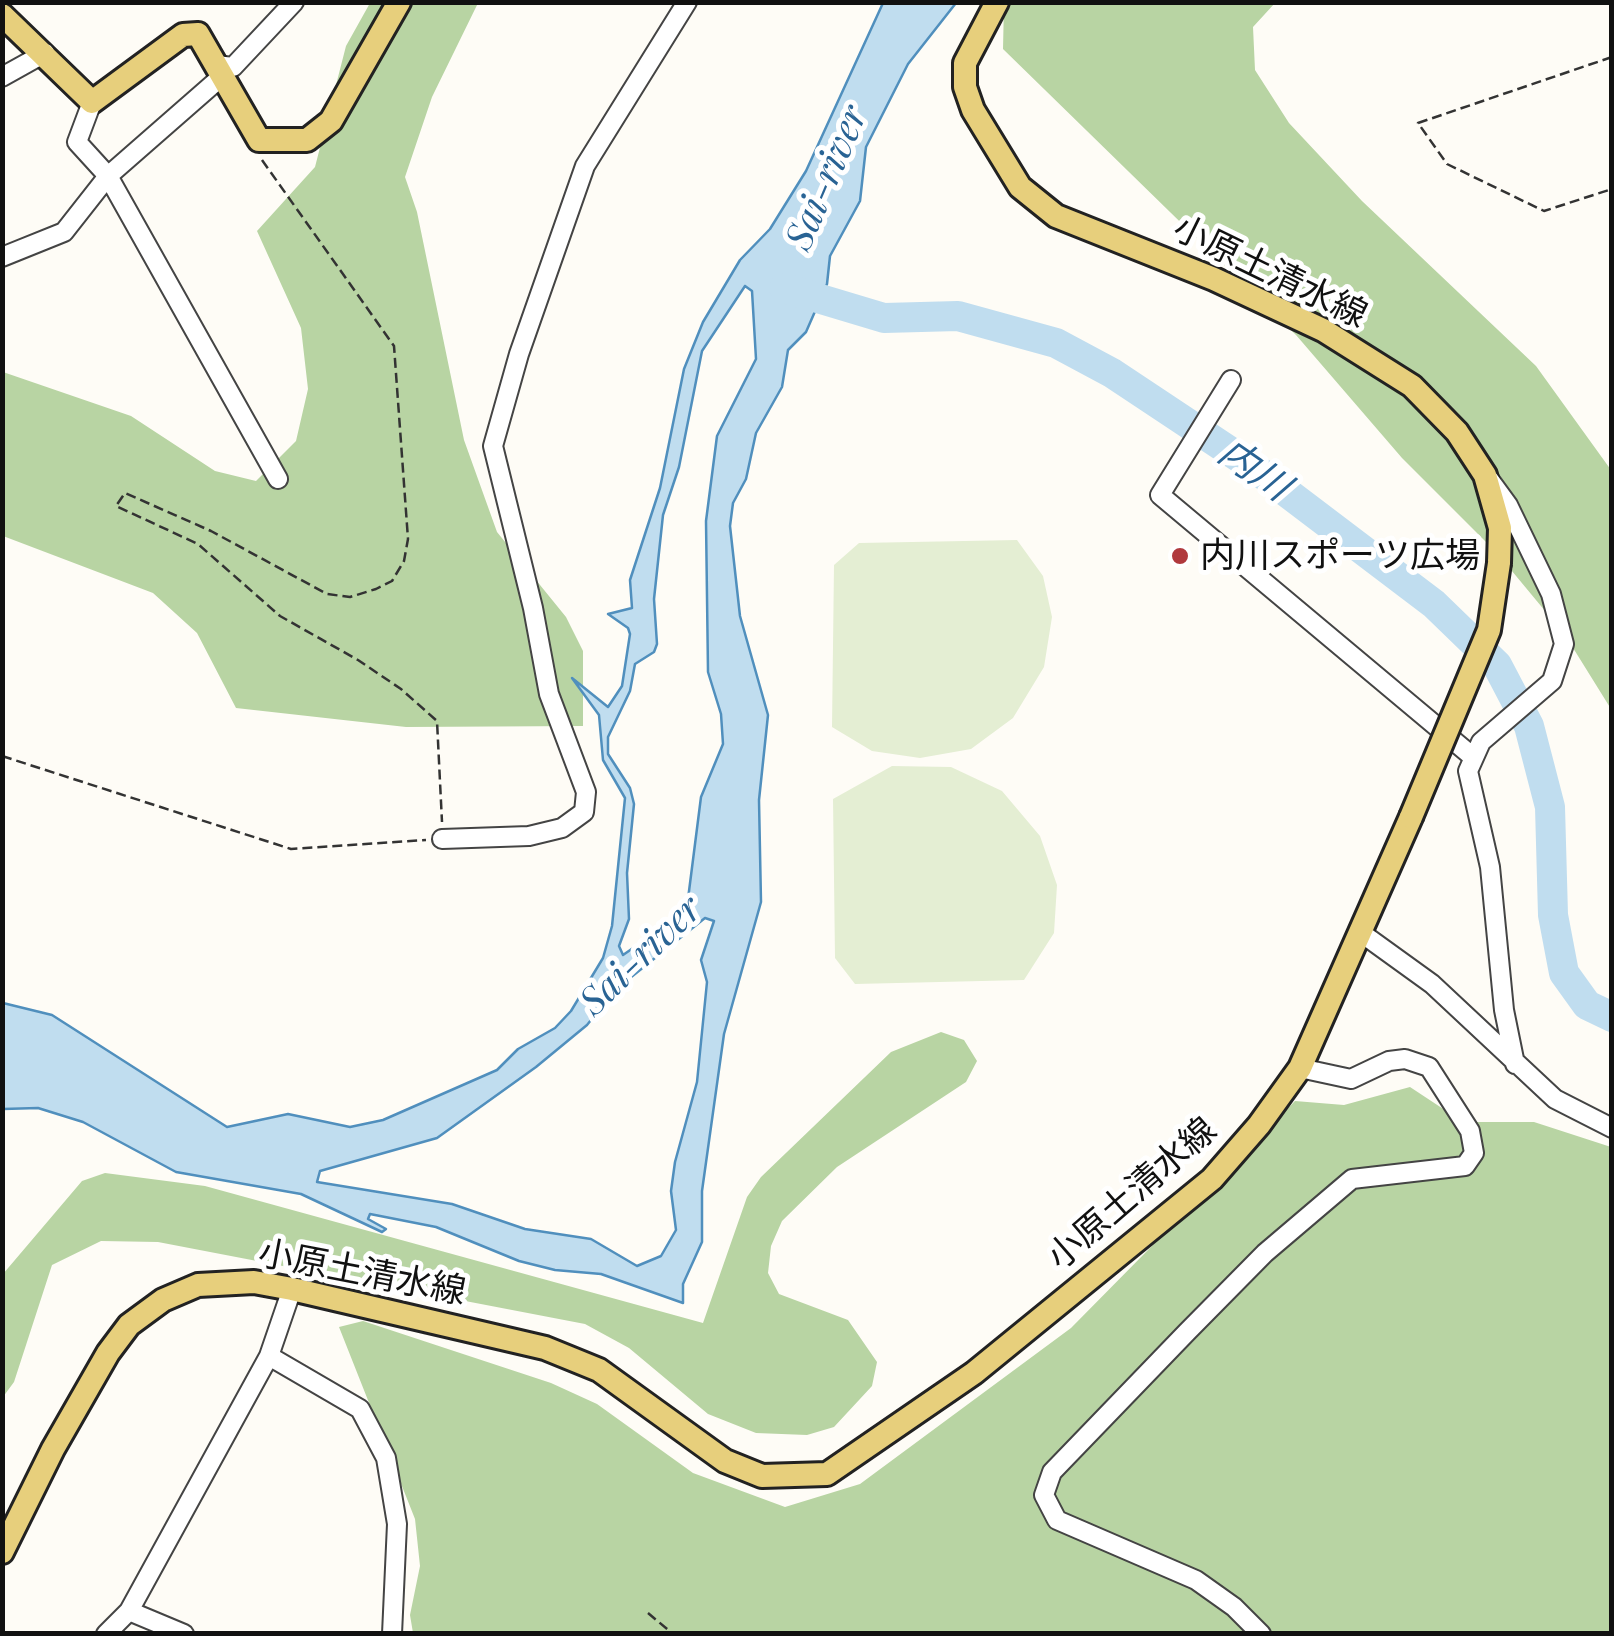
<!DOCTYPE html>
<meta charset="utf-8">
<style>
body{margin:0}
#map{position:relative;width:1614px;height:1636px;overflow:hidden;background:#fefcf6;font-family:"Playfair Display",serif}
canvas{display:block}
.frame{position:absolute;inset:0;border:5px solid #111;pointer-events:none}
</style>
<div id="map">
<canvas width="1614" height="1636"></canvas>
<div class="frame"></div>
</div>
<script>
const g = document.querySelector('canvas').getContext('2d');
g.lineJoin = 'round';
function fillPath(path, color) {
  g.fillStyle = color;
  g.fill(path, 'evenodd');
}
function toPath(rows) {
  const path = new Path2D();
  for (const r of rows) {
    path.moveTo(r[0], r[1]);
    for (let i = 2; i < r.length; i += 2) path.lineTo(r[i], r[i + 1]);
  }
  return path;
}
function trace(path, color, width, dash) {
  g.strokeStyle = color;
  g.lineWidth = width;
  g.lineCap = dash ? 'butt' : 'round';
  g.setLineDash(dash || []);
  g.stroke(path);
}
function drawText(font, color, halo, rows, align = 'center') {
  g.font = font + ' "Playfair Display","Noto Sans JP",serif';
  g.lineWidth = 10;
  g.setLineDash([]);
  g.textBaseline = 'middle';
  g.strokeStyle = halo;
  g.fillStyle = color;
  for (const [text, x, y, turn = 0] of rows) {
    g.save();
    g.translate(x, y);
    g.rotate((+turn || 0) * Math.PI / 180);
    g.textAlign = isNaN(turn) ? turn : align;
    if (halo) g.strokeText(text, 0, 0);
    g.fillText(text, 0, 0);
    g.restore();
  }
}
fillPath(toPath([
 [370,3,478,3,432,97,405,177,417,212,464,440,497,532,566,617,583,651,583,726,406,727,236,708,197,633,153,593,3,536,3,372,131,416,215,471,256,481,296,441,308,389,301,328,257,231,315,167,346,46],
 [1004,3,1275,3,1253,27,1255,70,1289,123,1362,201,1536,366,1611,470,1611,709,1565,635,1497,553,1402,458,1296,335,1003,49],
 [941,1032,964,1040,977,1061,966,1082,837,1167,782,1221,771,1246,768,1273,779,1294,848,1320,877,1362,872,1386,834,1427,807,1435,756,1433,708,1414,629,1348,585,1324,158,1242,101,1241,52,1265,14,1382,3,1397,3,1274,82,1181,105,1173,205,1186,703,1323,747,1197,761,1177,891,1052],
 [1410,1087,1463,1122,1534,1122,1611,1147,1611,1633,413,1633,410,1615,420,1566,415,1519,339,1327,363,1321,551,1383,597,1404,693,1473,785,1507,860,1484,1071,1328,1295,1101,1344,1105]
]), '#b8d4a3');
fillPath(toPath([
 [1017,540,1043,576,1052,617,1044,667,1013,718,971,749,920,758,872,751,832,727,834,565,859,543],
 [892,766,951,767,1002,791,1040,836,1057,885,1054,933,1024,980,855,984,835,958,833,799]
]), '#e4eed3');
const water = toPath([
 [883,3,956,3,908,64,866,147,860,201,830,256,827,284,806,332,788,350,782,387,756,433,746,479,733,503,730,526,740,616,768,715,759,800,761,902,724,1034,702,1191,702,1242,683,1284,683,1303,601,1274,555,1270,519,1261,436,1227,370,1214,368,1219,386,1229,382,1232,301,1194,176,1172,83,1122,38,1108,3,1109,3,1003,52,1015,227,1127,288,1114,350,1127,383,1120,497,1070,518,1049,555,1028,571,1011,603,958,612,926,625,798,603,760,599,715,572,678,608,707,622,686,630,634,628,628,608,614,632,608,630,580,660,488,684,369,703,322,740,260,770,229,806,171,883,3],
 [745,286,752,291,756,359,717,436,706,521,708,672,721,714,723,744,701,797,688,899,672,921,623,955,619,946,629,919,627,873,634,804,630,788,608,754,608,737,630,691,635,664,654,652,657,644,654,599,663,515,679,467,702,351,745,286],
 [705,918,714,921,701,960,707,982,697,1082,675,1162,671,1191,676,1230,661,1256,637,1266,591,1239,525,1229,452,1204,317,1182,320,1171,437,1138,536,1067,587,1025,615,990,705,918]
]);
fillPath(water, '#c0ddef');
trace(water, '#508fbd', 2.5);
trace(toPath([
 [784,288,884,318,958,316,1056,343,1112,373,1252,466,1434,604,1497,665,1529,726,1550,807,1553,915,1564,973,1587,1005,1612,1017]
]), '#c0ddef', 30);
const minor = toPath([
 [216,65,233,67,294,2],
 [2,77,45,53],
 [92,102,77,142,108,176,278,479],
 [2,257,64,232,108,176,220,78],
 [1231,380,1160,495,1473,757],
 [1489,479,1508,505,1551,594,1564,644,1552,681,1481,742,1468,771,1490,867,1504,1010,1515,1064],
 [442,839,529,836,562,828,584,812,586,792,549,694,533,608,493,446,519,354,585,166,687,2],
 [1360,932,1432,984,1555,1099,1612,1128],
 [269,1356,360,1409,386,1458,397,1524,392,1634],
 [129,1611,184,1634],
 [106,1634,129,1611,269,1356,292,1289],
 [1261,1634,1234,1607,1196,1580,1057,1520,1044,1495,1052,1472,1187,1332,1265,1253,1352,1179,1465,1166,1474,1153,1470,1131,1429,1067,1405,1059,1389,1061,1351,1079,1300,1068]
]);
const major = toPath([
 [997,2,965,63,965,87,973,110,1020,187,1056,216,1214,279,1323,330,1412,386,1457,432,1485,475,1500,528,1499,563],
 [2,15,92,102,183,35,198,34,259,140,307,140,331,121,399,2],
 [2,1552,53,1449,108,1353,129,1325,163,1300,198,1285,254,1282,292,1289,545,1348,599,1370,725,1461,762,1476,827,1474,974,1373,1212,1179,1259,1125,1300,1068,1411,817]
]);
trace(minor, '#444', 22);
trace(major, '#222', 28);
trace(toPath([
 [1612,57,1418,123,1447,164,1544,211,1612,189],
 [262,160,394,346,408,539,404,561,392,581,376,589,350,597,327,594,211,531,125,493,116,506,198,544,280,616,358,660,401,689,437,721,442,822],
 [2,756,291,849,426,840],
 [648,1613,673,1634]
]), '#333', 2.5, [10, 5]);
trace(minor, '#fff', 18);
trace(major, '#e7cf7c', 22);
const majorBridge = toPath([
 [1411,817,1489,630,1499,563]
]);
trace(majorBridge, '#222', 28, []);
trace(majorBridge, '#e7cf7c', 22);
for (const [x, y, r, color] of [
 [1180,556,10,"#b0393d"]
]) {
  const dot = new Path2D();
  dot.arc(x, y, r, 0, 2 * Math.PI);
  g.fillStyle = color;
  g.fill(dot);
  trace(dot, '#fff', 4);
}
drawText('35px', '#111', '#fff', [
 ["小原土清水線",1270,272,26],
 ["小原土清水線",1132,1194,-41],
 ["小原土清水線",362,1273,11]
]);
drawText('35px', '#111', '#fff', [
 ["内川スポーツ広場",1200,556]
], 'left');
drawText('italic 38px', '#296394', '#fff', [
 ["Sai-river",827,178,-67],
 ["内川",1254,470,35],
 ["Sai-river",641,956,-44]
]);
</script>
